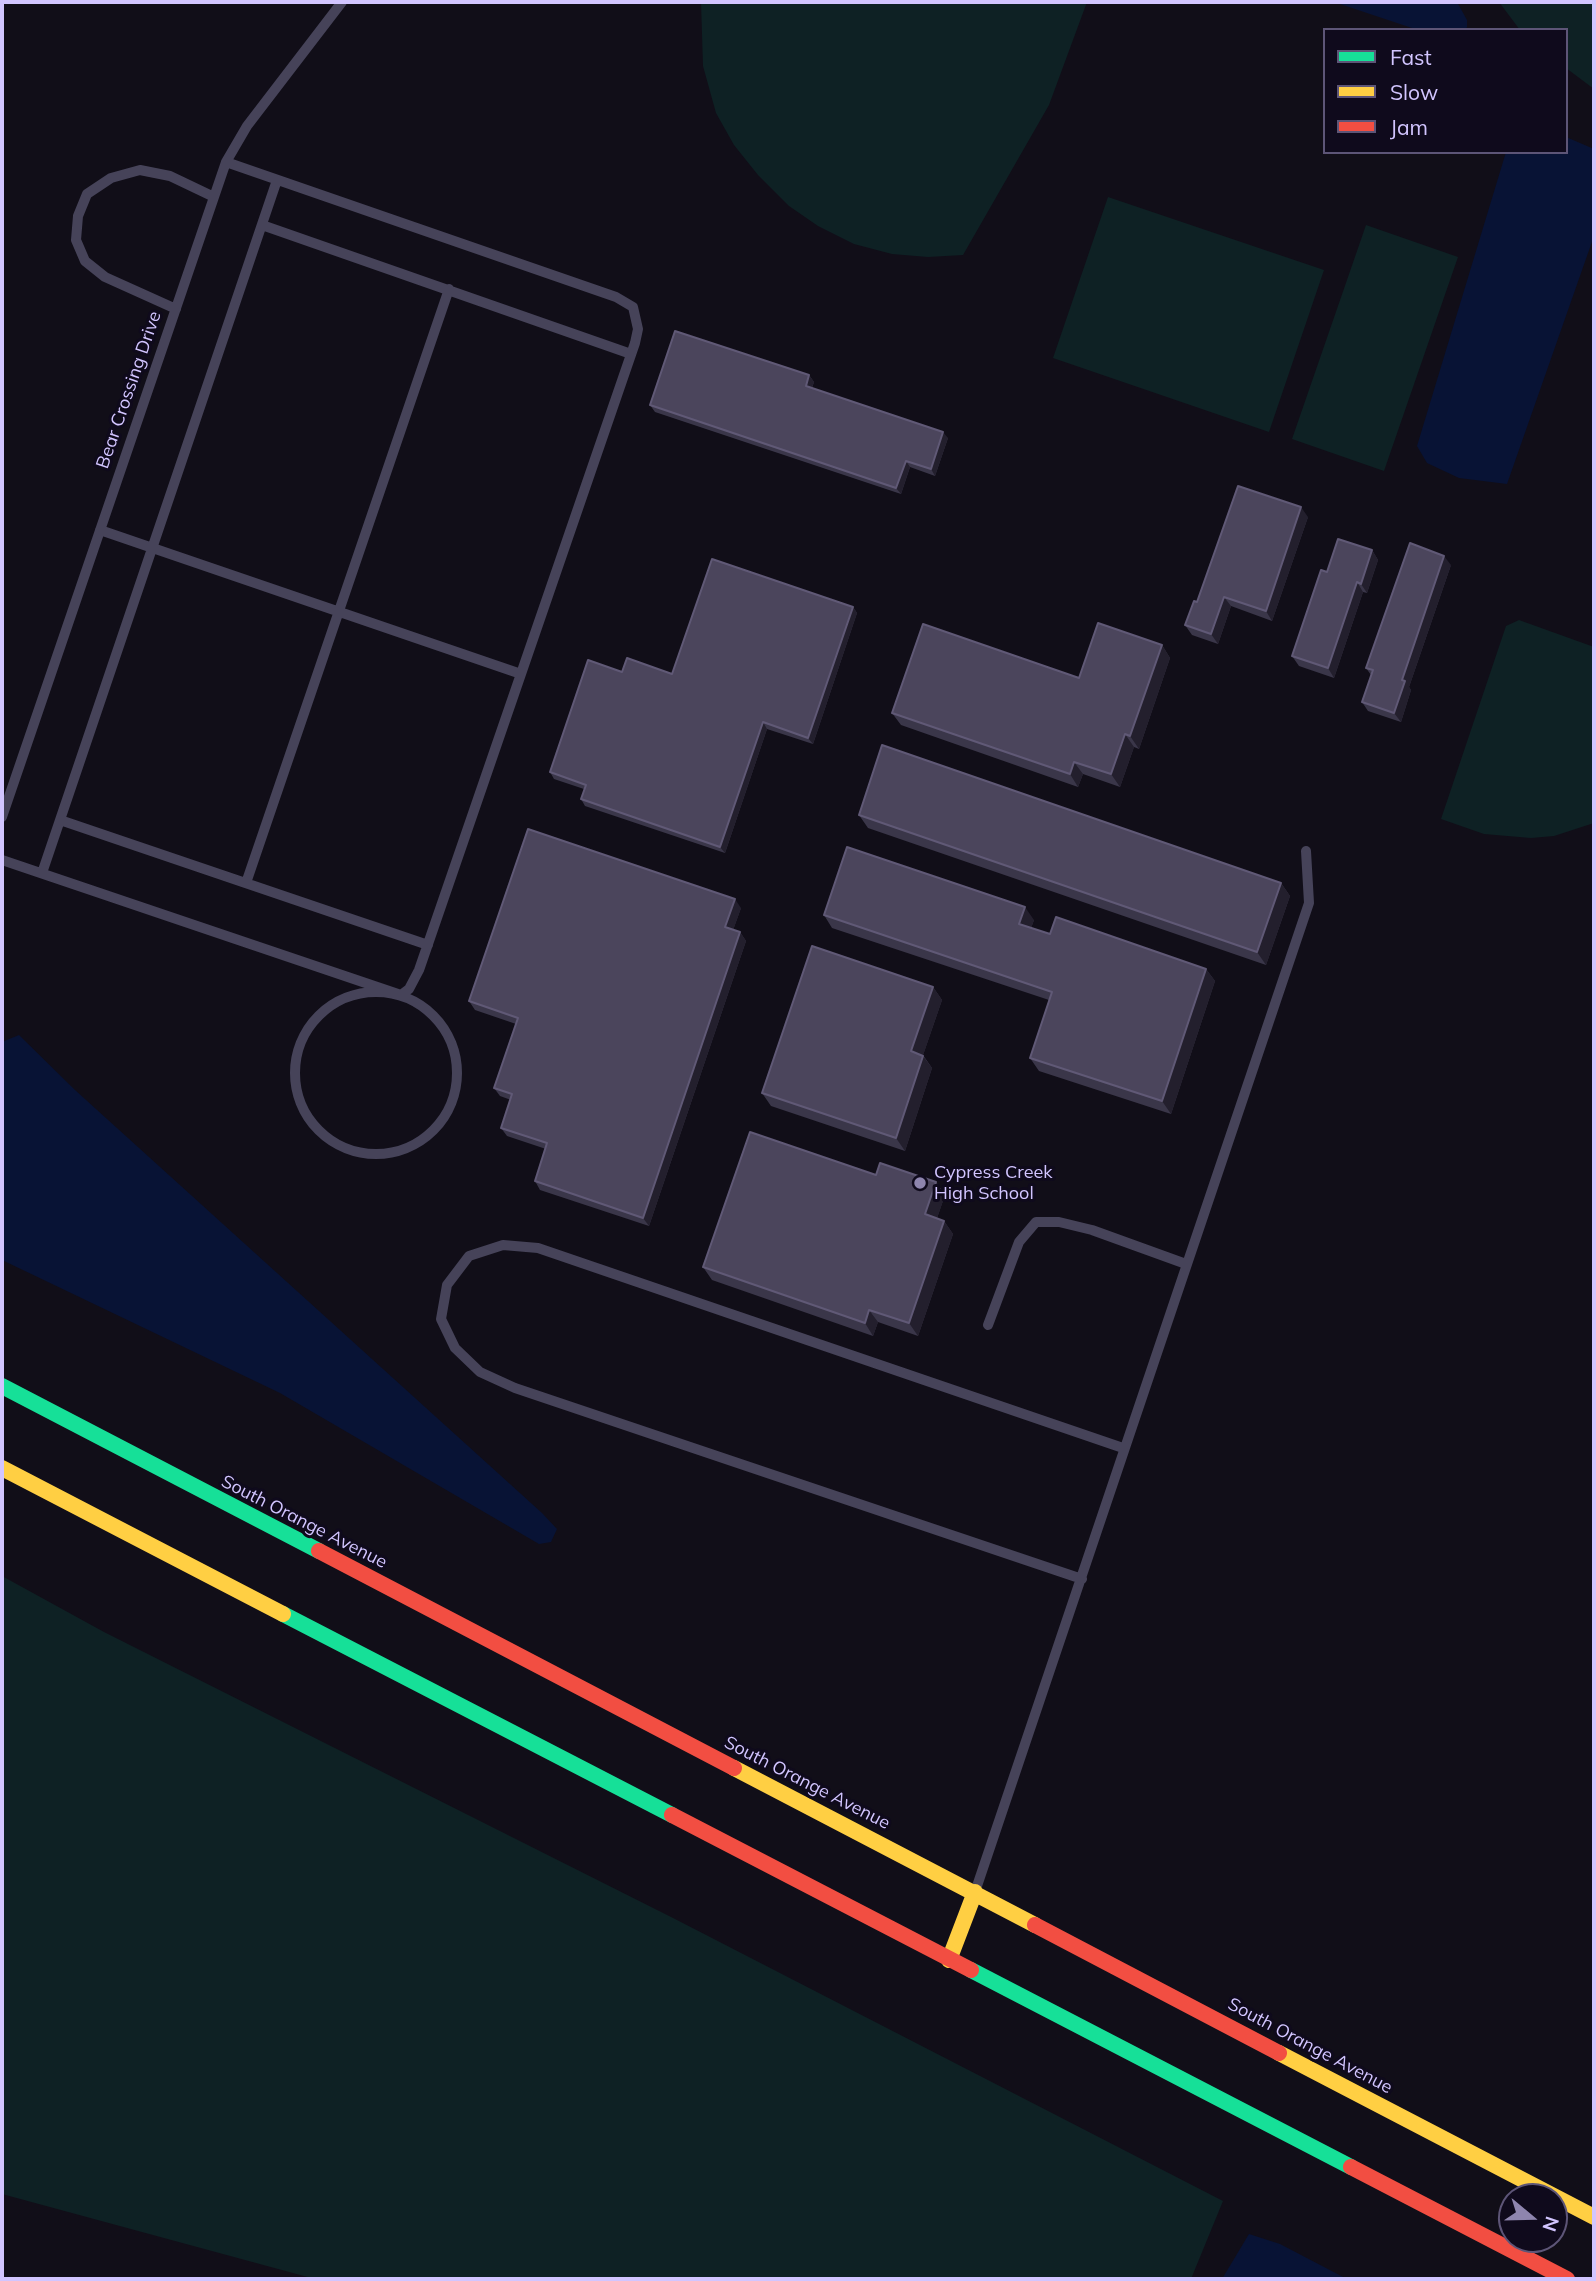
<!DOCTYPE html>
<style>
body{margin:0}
#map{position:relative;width:1596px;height:2281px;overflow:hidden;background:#110e18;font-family:Mulish,sans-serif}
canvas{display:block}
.frame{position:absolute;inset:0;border:4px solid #d2c5ff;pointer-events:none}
.legend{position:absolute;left:1323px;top:28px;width:245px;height:126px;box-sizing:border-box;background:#0f0a1c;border:2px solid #5d5577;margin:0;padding:9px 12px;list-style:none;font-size:21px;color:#d2c5ff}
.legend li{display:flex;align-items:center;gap:14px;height:35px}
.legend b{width:35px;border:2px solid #5d5577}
.north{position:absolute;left:1498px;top:2183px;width:70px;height:70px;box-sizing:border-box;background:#0f0a1c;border:2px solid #5d5577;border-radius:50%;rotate:109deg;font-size:19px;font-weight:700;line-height:28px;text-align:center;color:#d2c5ff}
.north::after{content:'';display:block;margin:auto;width:24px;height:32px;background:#8e85ae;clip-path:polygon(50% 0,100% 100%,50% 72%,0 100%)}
</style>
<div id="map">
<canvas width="1596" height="2281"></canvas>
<div class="frame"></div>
<ul class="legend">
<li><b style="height:9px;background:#16e098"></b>Fast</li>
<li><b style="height:9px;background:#ffcf43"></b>Slow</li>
<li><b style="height:9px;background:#f24e42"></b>Jam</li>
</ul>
<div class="north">N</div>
</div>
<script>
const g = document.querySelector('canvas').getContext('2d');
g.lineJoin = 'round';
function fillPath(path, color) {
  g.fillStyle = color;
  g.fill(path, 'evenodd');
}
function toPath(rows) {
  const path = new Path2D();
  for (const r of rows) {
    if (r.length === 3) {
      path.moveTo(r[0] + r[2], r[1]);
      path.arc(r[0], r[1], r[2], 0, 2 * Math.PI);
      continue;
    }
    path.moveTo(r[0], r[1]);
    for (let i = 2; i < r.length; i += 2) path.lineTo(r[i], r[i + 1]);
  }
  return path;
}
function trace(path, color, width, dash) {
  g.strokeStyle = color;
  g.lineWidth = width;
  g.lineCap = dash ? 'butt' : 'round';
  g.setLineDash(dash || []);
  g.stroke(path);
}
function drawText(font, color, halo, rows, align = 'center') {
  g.font = font + ' Mulish,sans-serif';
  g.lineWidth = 6;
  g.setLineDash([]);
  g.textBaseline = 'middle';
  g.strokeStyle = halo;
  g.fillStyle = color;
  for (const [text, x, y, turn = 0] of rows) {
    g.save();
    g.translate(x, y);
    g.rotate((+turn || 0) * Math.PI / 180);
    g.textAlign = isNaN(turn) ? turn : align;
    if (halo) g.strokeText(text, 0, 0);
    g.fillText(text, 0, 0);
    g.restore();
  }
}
fillPath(toPath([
 [701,2,1087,2,1049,105,963,255,928,257,892,254,854,244,818,226,789,206,758,175,734,145,716,113,703,66],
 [1499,2,1594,2,1594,89,1566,68,1566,30,1520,30],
 [1108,197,1324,270,1269,432,1053,358],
 [1366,225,1458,257,1384,471,1292,439],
 [1519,620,1594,647,1594,823,1554,836,1531,838,1484,834,1441,819,1506,626],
 [2,1576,104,1632,675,1919,1223,2201,1191,2279,315,2279,2,2194]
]), '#0e2124');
fillPath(toPath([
 [1334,2,1457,2,1467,20,1467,27,1465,30,1418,30],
 [1566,137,1594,149,1594,236,1507,484,1459,478,1427,463,1417,446,1506,152,1566,152],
 [19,1035,75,1090,542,1513,557,1529,551,1542,539,1544,280,1393,2,1260,2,1042],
 [1249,2234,1280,2244,1347,2279,1222,2279]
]), '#081335');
trace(toPath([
 [262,225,631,354],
 [176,309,105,277,85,261,76,240,78,216,87,194,111,178,140,170,170,176,214,197],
 [100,530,521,674],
 [2,817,226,162,247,126,342,2],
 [60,820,428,945],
 [2,860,401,995,409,989,419,970,635,343,638,329,633,307,616,297,226,162],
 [42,873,277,180],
 [246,883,449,289],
 [376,1073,81],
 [988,1325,1019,1242,1036,1222,1059,1222,1092,1230,1186,1264],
 [1082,1579,515,1388,480,1372,455,1348,441,1319,447,1285,469,1256,503,1245,538,1248,1123,1448],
 [976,1889,1309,903,1306,851]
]), '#464359', 10);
trace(toPath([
 [2,1386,319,1551],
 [283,1614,672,1815],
 [971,1970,1351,2167]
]), '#16e098', 16);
trace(toPath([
 [2,1468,283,1614],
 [734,1768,1035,1925],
 [949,1960,975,1892],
 [1279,2053,1594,2217]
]), '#ffcf43', 16);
trace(toPath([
 [319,1551,734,1768],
 [672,1815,971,1970],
 [1035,1925,1279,2053],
 [1351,2167,1567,2279]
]), '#f24e42', 16);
fillPath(toPath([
 [809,375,814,382,812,388,948,438,935,476,910,467,901,494,655,412,650,405],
 [1308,517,1272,621,1231,606,1218,644,1192,635,1185,625,1197,602],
 [1372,550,1378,560,1367,593,1363,592,1334,678,1299,666,1292,656,1327,572],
 [1451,565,1409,687,1411,690,1401,722,1368,711,1362,702,1371,675,1366,668],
 [853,607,857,613,813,744,767,729,725,853,585,806,581,799,584,789,554,779,550,772,622,672,672,674],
 [1162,645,1170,658,1139,749,1134,747,1120,787,1083,774,1078,787,901,725,892,713,1079,678],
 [859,815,1281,883,1290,896,1266,965,868,828],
 [741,908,733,930,740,932,746,941,649,1226,540,1190,535,1181,546,1149,507,1136,501,1128,511,1100,500,1096,494,1088,516,1024,475,1010,469,1001],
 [824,915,1034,920,1031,928,1050,934,1206,969,1215,981,1171,1114,1039,1071,1030,1058,1049,1000,832,928],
 [933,987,942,1000,923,1055,932,1068,905,1151,771,1106,762,1093],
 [876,1175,936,1182,945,1195,937,1218,944,1221,953,1234,918,1336,878,1322,873,1336,712,1280,703,1267]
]), '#3a3649');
fillPath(toPath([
 [809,375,814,382,810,392,806,386],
 [943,432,948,438,935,476,931,469],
 [906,461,910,467,901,494,896,488],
 [1301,507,1308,517,1272,621,1266,611],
 [1372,550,1378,560,1367,593,1361,584],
 [1444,556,1451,565,1409,687,1411,690,1401,722,1394,713,1402,680],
 [1357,582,1363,592,1334,678,1328,668],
 [1224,597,1231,606,1218,644,1211,634],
 [853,607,857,613,813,744,808,738],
 [1162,645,1170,658,1139,749,1130,736],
 [763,722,767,729,725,853,720,847],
 [1125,734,1134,747,1120,787,1111,774],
 [1074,762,1083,774,1078,787,1070,774],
 [1281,883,1290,896,1266,965,1257,952],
 [735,899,741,908,731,936,725,927],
 [1025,907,1034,920,1028,936,1019,924],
 [740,932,746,941,649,1226,643,1218],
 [1206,969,1215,981,1171,1114,1162,1101],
 [933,987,942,1000,920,1064,911,1051],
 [923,1056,932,1068,905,1151,896,1138],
 [936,1182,945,1195,934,1227,925,1214],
 [944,1221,953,1234,918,1336,909,1323],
 [869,1310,878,1322,873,1336,865,1323]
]), '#231f2d');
const building = toPath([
 [675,331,809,375,806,386,943,432,931,469,906,461,896,488,650,405,675,331],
 [1238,486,1301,507,1266,611,1224,597,1211,634,1185,625,1194,601,1197,602,1238,486],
 [1338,539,1372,550,1361,584,1357,582,1328,668,1292,656,1321,570,1327,572,1338,539],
 [1410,543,1444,556,1402,680,1405,681,1394,713,1362,702,1373,670,1366,668,1410,543],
 [712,559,853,607,808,738,763,722,720,847,581,799,586,785,550,772,588,660,622,672,627,658,672,674,712,559],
 [1098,623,1162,645,1130,736,1125,734,1111,774,1074,762,1070,774,892,713,923,624,1079,678,1098,623],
 [882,745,1281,883,1257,952,859,815,882,745],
 [528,829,735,899,725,927,740,932,643,1218,535,1181,547,1143,501,1128,512,1094,494,1088,518,1018,469,1001,528,829],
 [847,847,1025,907,1019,924,1050,934,1056,917,1206,969,1162,1101,1030,1058,1052,992,824,915,847,847],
 [812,946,933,987,911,1051,923,1056,896,1138,762,1093,812,946],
 [750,1132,876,1175,880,1163,936,1182,925,1214,944,1221,909,1323,869,1310,865,1323,703,1267,750,1132]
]);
fillPath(building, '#4b455c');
trace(building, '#605976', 2);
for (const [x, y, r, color] of [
 [920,1183,7,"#8e85ae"]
]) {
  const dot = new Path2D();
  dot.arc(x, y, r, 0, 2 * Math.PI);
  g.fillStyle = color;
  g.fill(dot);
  trace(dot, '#0f0a1c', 2.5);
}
drawText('18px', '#d2c5ff', '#0f0a1c', [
 ["Bear Crossing Drive",129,390,-71],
 ["South Orange Avenue",304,1522,27],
 ["South Orange Avenue",807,1783,27],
 ["South Orange Avenue",1310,2046,28]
]);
drawText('18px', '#d2c5ff', '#0f0a1c', [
 ["Cypress Creek",934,1173],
 ["High School",934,1194]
], 'left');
</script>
